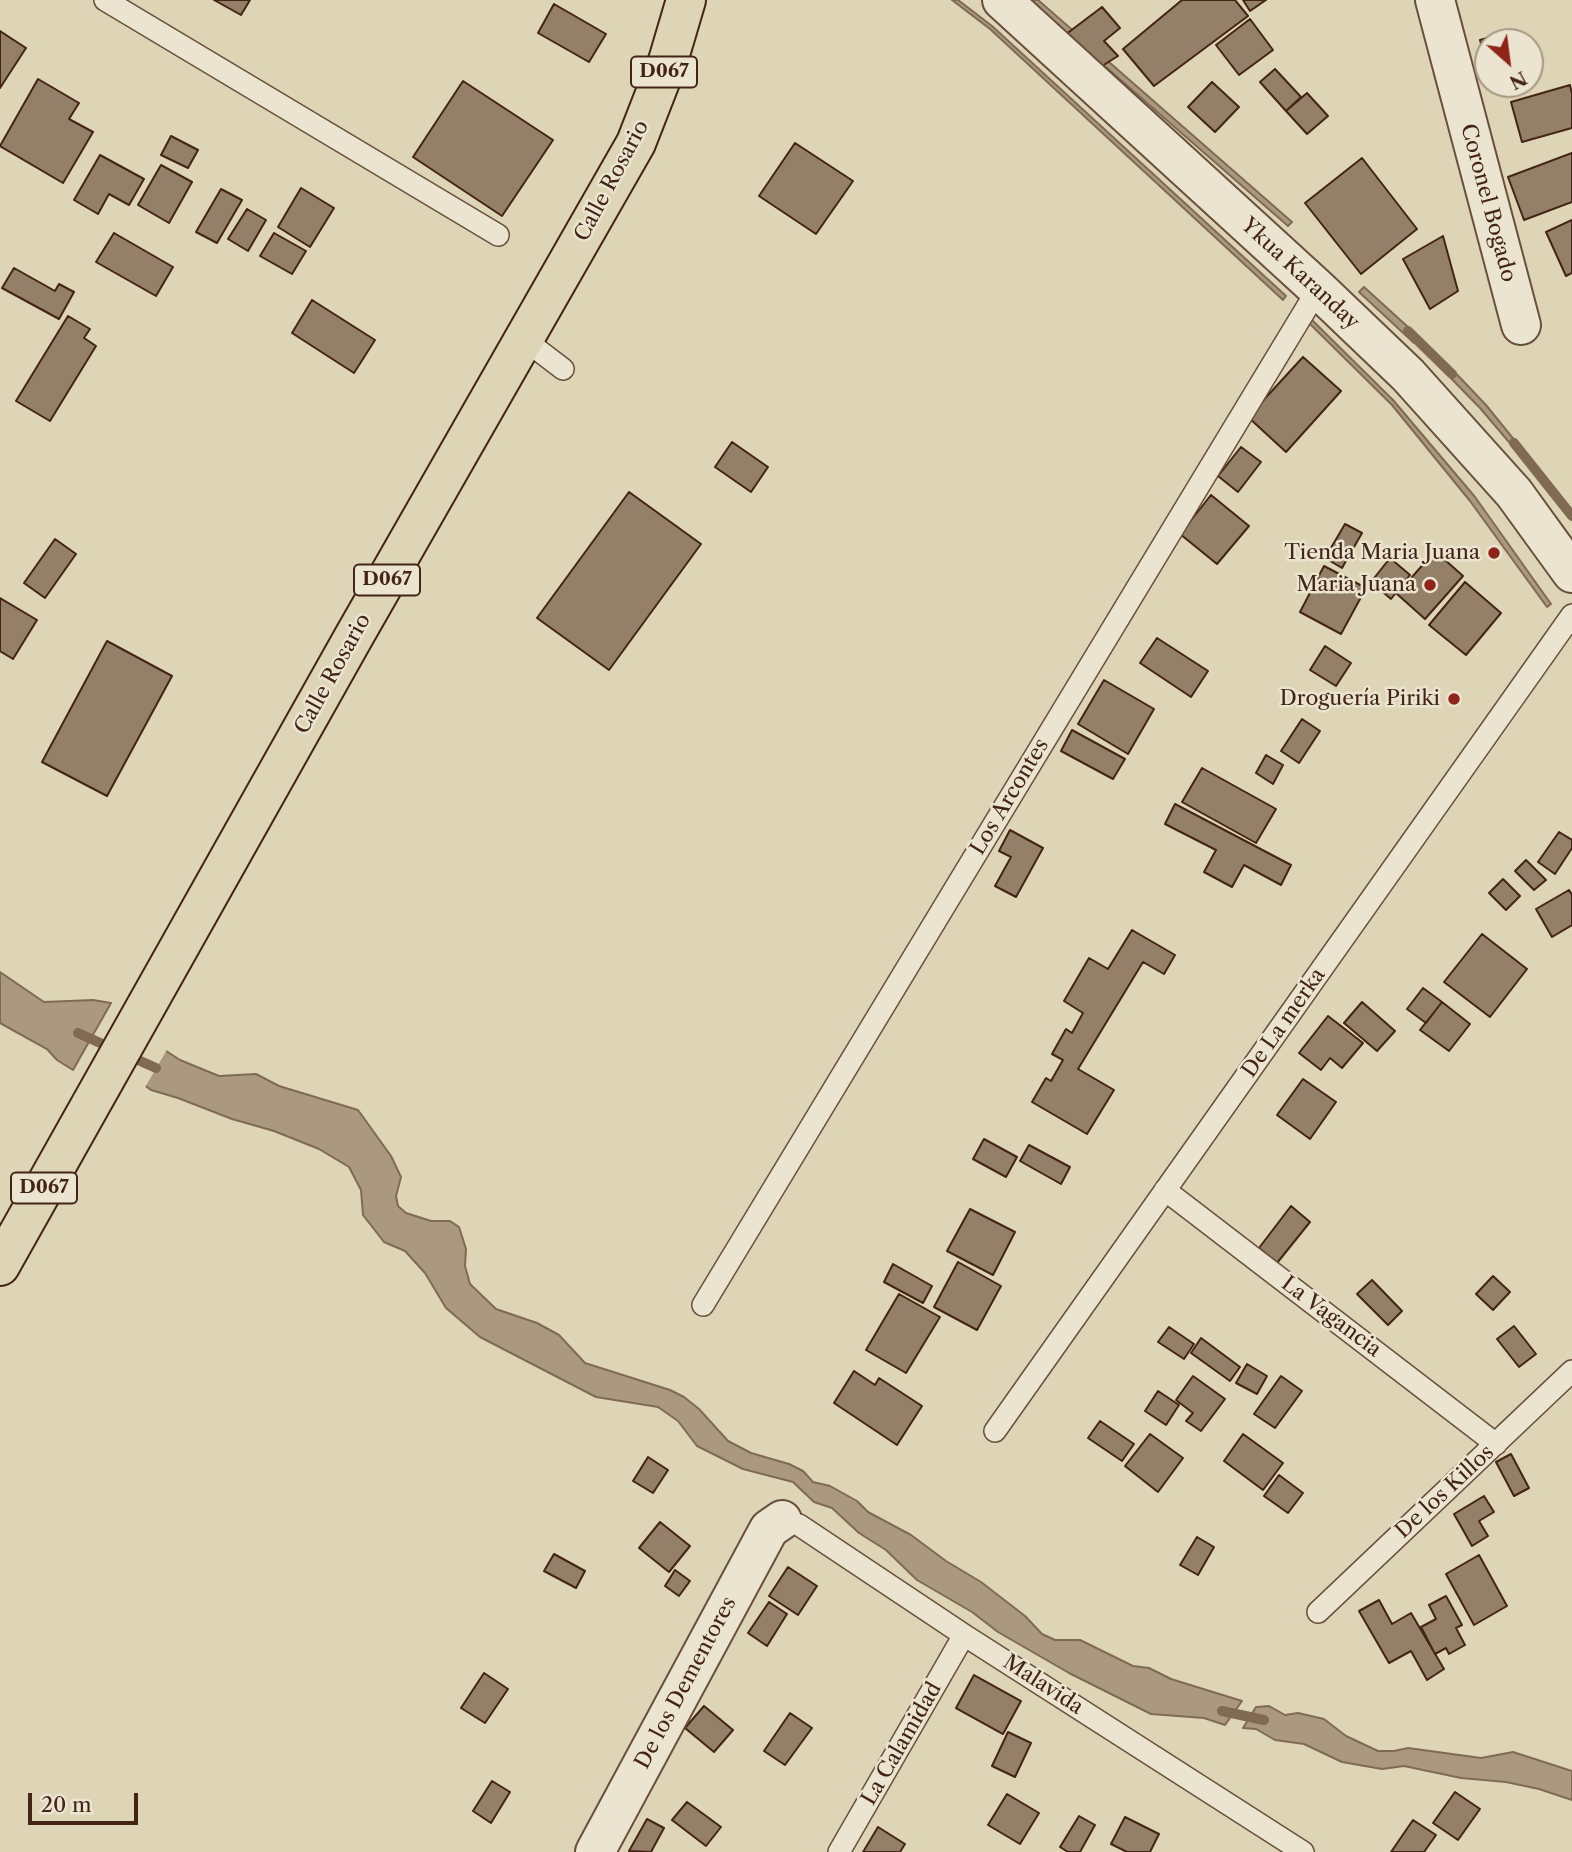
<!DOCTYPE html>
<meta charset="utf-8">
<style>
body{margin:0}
#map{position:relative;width:1572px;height:1852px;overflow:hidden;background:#ded5b6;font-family:"Libre Caslon Text",serif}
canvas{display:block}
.north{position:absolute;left:1474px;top:28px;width:70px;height:70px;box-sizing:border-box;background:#eae4d0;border:2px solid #a89785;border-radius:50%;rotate:152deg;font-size:19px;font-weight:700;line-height:28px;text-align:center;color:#442414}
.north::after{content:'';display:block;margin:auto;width:24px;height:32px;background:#8f2418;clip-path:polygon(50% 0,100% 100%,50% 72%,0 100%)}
.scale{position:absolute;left:28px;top:1793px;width:110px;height:32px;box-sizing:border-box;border:4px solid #442414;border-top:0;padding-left:9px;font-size:21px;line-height:24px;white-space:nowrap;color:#442414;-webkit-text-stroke:5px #eae4d0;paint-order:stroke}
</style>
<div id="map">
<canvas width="1572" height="1852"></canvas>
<div class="north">N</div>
<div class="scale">20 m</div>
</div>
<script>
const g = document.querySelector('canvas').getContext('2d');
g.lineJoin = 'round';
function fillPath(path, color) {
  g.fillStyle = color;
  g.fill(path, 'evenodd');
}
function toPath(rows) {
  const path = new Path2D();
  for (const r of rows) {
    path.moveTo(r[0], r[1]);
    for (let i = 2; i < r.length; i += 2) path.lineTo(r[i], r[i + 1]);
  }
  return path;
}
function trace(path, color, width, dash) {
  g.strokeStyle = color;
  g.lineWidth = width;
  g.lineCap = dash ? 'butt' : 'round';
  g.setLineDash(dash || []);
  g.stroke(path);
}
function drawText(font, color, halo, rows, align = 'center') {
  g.font = font + ' "Libre Caslon Text",serif';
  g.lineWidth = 5;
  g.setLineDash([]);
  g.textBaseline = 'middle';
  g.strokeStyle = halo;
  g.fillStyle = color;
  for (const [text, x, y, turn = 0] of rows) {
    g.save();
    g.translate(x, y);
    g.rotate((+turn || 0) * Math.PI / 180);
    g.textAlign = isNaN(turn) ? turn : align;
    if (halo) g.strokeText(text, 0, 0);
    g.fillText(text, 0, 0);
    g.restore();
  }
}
const water = toPath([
 [952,0,958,0,992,26,1286,296,1283,300,990,29,952,0],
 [1029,0,1038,0,1292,222,1288,226,1029,0],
 [1364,287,1419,337,1414,343,1359,292,1364,287],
 [1312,320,1393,400,1475,497,1551,604,1547,607,1470,501,1392,405,1308,322,1312,320],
 [1446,363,1486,405,1524,452,1520,455,1480,408,1441,368,1446,363],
 [0,972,44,1002,93,1000,111,1003,73,1070,57,1060,47,1049,0,1023,0,972],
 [157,1045,180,1060,219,1076,256,1074,279,1086,358,1110,391,1156,401,1177,396,1196,398,1206,406,1213,431,1221,450,1221,459,1227,466,1249,465,1266,470,1284,496,1309,537,1323,559,1335,585,1363,670,1390,684,1397,699,1409,728,1441,751,1453,789,1464,803,1471,813,1482,830,1486,857,1501,868,1512,911,1535,946,1561,981,1582,1025,1616,1042,1634,1055,1640,1080,1640,1133,1666,1149,1668,1171,1679,1242,1701,1225,1725,1204,1718,1151,1714,1069,1673,998,1632,972,1612,917,1580,886,1550,859,1533,832,1508,814,1502,793,1482,743,1469,697,1446,678,1421,658,1407,596,1397,480,1337,446,1308,425,1273,405,1251,384,1242,363,1215,361,1190,349,1167,319,1149,274,1131,232,1119,178,1098,151,1090,136,1079,157,1045],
 [1269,1706,1285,1715,1298,1713,1324,1719,1346,1736,1378,1751,1394,1751,1408,1748,1481,1758,1513,1752,1572,1771,1572,1800,1539,1789,1506,1782,1461,1778,1404,1766,1382,1769,1342,1762,1304,1744,1275,1740,1256,1729,1243,1728,1256,1707,1269,1706]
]);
fillPath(water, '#aa997f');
trace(water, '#816a54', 2);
fillPath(toPath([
 [158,1042,168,1048,144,1089,134,1082,133,1078,154,1043]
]), '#ded5b6');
trace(toPath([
 [1408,331,1452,374],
 [1514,443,1572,516],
 [78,1033,156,1068],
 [1222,1711,1264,1720]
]), '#816a54', 10);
const building = toPath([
 [214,0,250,0,241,15,214,0],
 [1182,0,1235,0,1248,16,1154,86,1123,49,1182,0],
 [1243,0,1266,0,1250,11,1243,0],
 [554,4,606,34,589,62,538,33,554,4],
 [1102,7,1120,28,1104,41,1118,56,1094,71,1061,38,1102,7],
 [1250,19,1273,50,1239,75,1216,45,1250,19],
 [1516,30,1520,42,1488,42,1488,70,1480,40,1516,30],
 [0,31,26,48,0,88,0,31],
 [1275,69,1301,97,1286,111,1260,82,1275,69],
 [38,79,79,103,69,119,93,132,63,183,0,146,38,79],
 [463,81,553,140,502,216,413,157,463,81],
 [1212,82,1239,107,1215,132,1188,107,1212,82],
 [1570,85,1572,94,1572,128,1522,142,1511,102,1570,85],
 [1307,93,1328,116,1307,134,1286,111,1307,93],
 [171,136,198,150,188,168,161,155,171,136],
 [795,143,853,181,816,234,759,196,795,143],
 [1572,153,1572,202,1524,220,1508,177,1572,153],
 [100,155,144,179,129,205,109,194,98,214,74,200,100,155],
 [1362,158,1417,229,1361,274,1305,203,1362,158],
 [161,165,192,182,169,223,138,205,161,165],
 [301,188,334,208,310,247,278,227,301,188],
 [221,189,242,200,217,243,196,232,221,189],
 [247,209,266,220,248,251,228,239,247,209],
 [1572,220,1572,273,1566,276,1546,232,1572,220],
 [114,233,173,267,156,296,96,262,114,233],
 [274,233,306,251,292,274,260,256,274,233],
 [1443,236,1458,291,1430,309,1403,259,1443,236],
 [14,268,55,291,59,284,74,292,59,319,2,288,14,268],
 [312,300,375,340,354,373,292,333,312,300],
 [68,316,90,329,84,338,96,346,50,421,16,401,68,316],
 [1303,357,1341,391,1286,452,1248,417,1303,357],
 [732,442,768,467,751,492,715,467,732,442],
 [1241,447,1261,462,1238,492,1218,476,1241,447],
 [629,492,701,544,609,670,537,618,629,492],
 [1211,495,1249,526,1217,564,1180,534,1211,495],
 [1345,524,1362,533,1342,568,1325,558,1345,524],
 [55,539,76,554,45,598,24,583,55,539],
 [1435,551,1463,576,1425,619,1397,594,1435,551],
 [1390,558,1410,575,1391,599,1371,582,1390,558],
 [1324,566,1366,588,1341,634,1300,612,1324,566],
 [1465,582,1501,613,1466,655,1429,625,1465,582],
 [0,598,37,620,13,659,0,651,0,598],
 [1157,638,1208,671,1191,697,1140,663,1157,638],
 [107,641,172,676,107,796,42,762,107,641],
 [1325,646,1351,663,1336,686,1310,670,1325,646],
 [1104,680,1154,709,1128,754,1078,724,1104,680],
 [1302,719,1320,731,1299,763,1281,751,1302,719],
 [1072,730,1125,759,1113,779,1061,751,1072,730],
 [1266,755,1283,765,1273,784,1256,773,1266,755],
 [1202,768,1276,809,1256,843,1182,802,1202,768],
 [1175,804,1291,865,1281,885,1244,865,1232,887,1204,872,1216,850,1165,824,1175,804],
 [1010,830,1043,848,1016,897,995,886,1011,857,999,851,1010,830],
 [1559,832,1572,840,1572,848,1555,874,1538,862,1559,832],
 [1526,860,1546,880,1534,890,1515,871,1526,860],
 [1503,879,1520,896,1506,910,1489,893,1503,879],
 [1569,890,1572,895,1572,925,1552,937,1536,909,1569,890],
 [1132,930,1175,955,1164,974,1143,962,1078,1069,1114,1090,1087,1134,1032,1102,1046,1078,1051,1081,1063,1060,1052,1054,1066,1029,1072,1033,1083,1013,1064,1001,1089,958,1108,969,1132,930],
 [1482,934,1527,969,1490,1017,1444,982,1482,934],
 [1423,988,1442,1002,1426,1023,1407,1009,1423,988],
 [1362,1002,1395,1031,1377,1051,1344,1023,1362,1002],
 [1442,1002,1470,1024,1449,1051,1420,1030,1442,1002],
 [1328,1016,1363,1043,1342,1068,1330,1058,1321,1070,1299,1053,1328,1016],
 [1303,1079,1336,1102,1310,1139,1277,1115,1303,1079],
 [984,1139,1017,1157,1006,1177,973,1159,984,1139],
 [1029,1145,1070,1167,1061,1184,1020,1161,1029,1145],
 [1291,1206,1310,1222,1277,1263,1259,1248,1291,1206],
 [970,1209,1015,1232,993,1275,947,1251,970,1209],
 [958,1262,1001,1286,977,1330,934,1307,958,1262],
 [893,1264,932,1286,923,1303,884,1282,893,1264],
 [1493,1276,1510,1292,1493,1310,1476,1294,1493,1276],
 [1372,1280,1402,1311,1388,1325,1357,1294,1372,1280],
 [899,1294,940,1317,906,1373,866,1350,899,1294],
 [1514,1326,1536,1354,1519,1367,1497,1339,1514,1326],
 [1169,1327,1194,1344,1184,1359,1158,1342,1169,1327],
 [1201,1338,1240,1367,1230,1381,1191,1353,1201,1338],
 [1247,1364,1267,1376,1257,1394,1236,1383,1247,1364],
 [854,1371,875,1385,879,1378,922,1406,897,1445,834,1403,854,1371],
 [1193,1376,1225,1399,1201,1431,1186,1421,1193,1413,1176,1400,1193,1376],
 [1281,1376,1302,1391,1275,1428,1254,1414,1281,1376],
 [1158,1391,1179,1405,1166,1425,1145,1411,1158,1391],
 [1100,1421,1134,1444,1122,1461,1088,1438,1100,1421],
 [1150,1434,1183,1458,1158,1492,1125,1466,1150,1434],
 [1243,1434,1283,1463,1263,1490,1224,1461,1243,1434],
 [1511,1454,1529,1488,1514,1496,1496,1462,1511,1454],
 [648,1457,668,1470,653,1493,633,1481,648,1457],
 [1279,1475,1303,1493,1288,1513,1264,1496,1279,1475],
 [1484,1496,1494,1512,1479,1521,1488,1536,1472,1546,1454,1514,1484,1496],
 [660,1522,690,1546,669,1572,639,1548,660,1522],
 [1197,1537,1214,1547,1198,1575,1180,1565,1197,1537],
 [554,1554,585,1571,576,1588,544,1571,554,1554],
 [1479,1555,1507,1606,1474,1625,1446,1574,1479,1555],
 [788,1567,817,1586,798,1615,769,1596,788,1567],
 [675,1570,690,1581,679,1596,665,1586,675,1570],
 [1446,1596,1462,1625,1456,1628,1465,1645,1449,1654,1446,1648,1435,1654,1421,1627,1436,1619,1429,1605,1446,1596],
 [1379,1600,1392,1624,1411,1613,1444,1669,1427,1680,1411,1651,1389,1663,1359,1611,1379,1600],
 [769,1602,787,1614,767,1646,748,1633,769,1602],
 [484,1673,508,1689,485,1723,461,1708,484,1673],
 [974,1675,1021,1701,1003,1734,956,1708,974,1675],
 [704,1706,733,1730,714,1752,685,1728,704,1706],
 [790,1713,812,1728,785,1765,764,1751,790,1713],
 [1008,1732,1031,1743,1015,1777,992,1766,1008,1732],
 [492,1781,510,1792,491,1823,473,1811,492,1781],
 [1455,1792,1480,1809,1458,1840,1433,1823,1455,1792],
 [1007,1794,1039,1813,1020,1844,988,1825,1007,1794],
 [687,1802,721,1827,706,1846,672,1820,687,1802],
 [1079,1816,1095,1825,1080,1852,1068,1852,1060,1847,1079,1816],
 [1125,1817,1159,1834,1150,1852,1127,1852,1111,1844,1125,1817],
 [647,1819,664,1828,651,1852,629,1851,647,1819],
 [1413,1820,1436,1835,1424,1852,1391,1852,1413,1820],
 [878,1827,905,1844,900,1852,863,1852,878,1827]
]);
fillPath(building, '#948068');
trace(building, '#442414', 2);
const service = toPath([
 [105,0,498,235],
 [525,340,563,369],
 [1165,1190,1496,1444],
 [703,1305,1318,289],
 [995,1431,1572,615],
 [782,1520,799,1525,964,1635,1303,1852],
 [1318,1612,1572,1371],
 [839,1852,964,1635]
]);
const minor = toPath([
 [1435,0,1521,325],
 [595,1852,769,1529,782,1520]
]);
const tertiary = toPath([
 [1002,0,1318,289,1408,375,1514,493,1572,573]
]);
const primary = toPath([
 [0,1266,353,638,636,143,668,61,686,0]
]);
trace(service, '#6a503c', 24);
trace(minor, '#6a503c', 42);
trace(tertiary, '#6a503c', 42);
trace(primary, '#442414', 42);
trace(service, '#eae4d0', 21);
trace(minor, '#eae4d0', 38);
trace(tertiary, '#eae4d0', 38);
trace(primary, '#ded5b6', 38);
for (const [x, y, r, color] of [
 [1494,553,7,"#8f2418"],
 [1430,585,7,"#8f2418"],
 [1454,699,7,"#8f2418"]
]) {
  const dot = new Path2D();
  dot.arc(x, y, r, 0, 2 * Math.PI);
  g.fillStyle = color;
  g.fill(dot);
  trace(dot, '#eae4d0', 2.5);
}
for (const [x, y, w] of [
 [664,72,66],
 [387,580,66],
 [44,1188,66]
]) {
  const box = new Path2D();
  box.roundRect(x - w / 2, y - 15.5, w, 31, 5);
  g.fillStyle = '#eae4d0';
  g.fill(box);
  trace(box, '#442414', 2);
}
drawText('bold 19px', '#442414', null, [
 ["D067",664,72],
 ["D067",387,580],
 ["D067",44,1188]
]);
drawText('21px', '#442414', '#eae4d0', [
 ["Calle Rosario",612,181,-62],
 ["Coronel Bogado",1488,203,75],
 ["Ykua Karanday",1300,274,43],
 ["Calle Rosario",333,674,-61],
 ["Los Arcontes",1010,797,-59],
 ["De La merka",1284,1023,-55],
 ["La Vagancia",1331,1317,37],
 ["De los Killos",1445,1492,-43],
 ["De los Dementores",686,1683,-62],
 ["Malavida",1043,1685,33],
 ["La Calamidad",902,1744,-60]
]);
drawText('21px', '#442414', '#eae4d0', [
 ["Tienda Maria Juana",1480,553],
 ["Maria Juana",1416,585],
 ["Droguería Piriki",1440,699]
], 'right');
</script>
